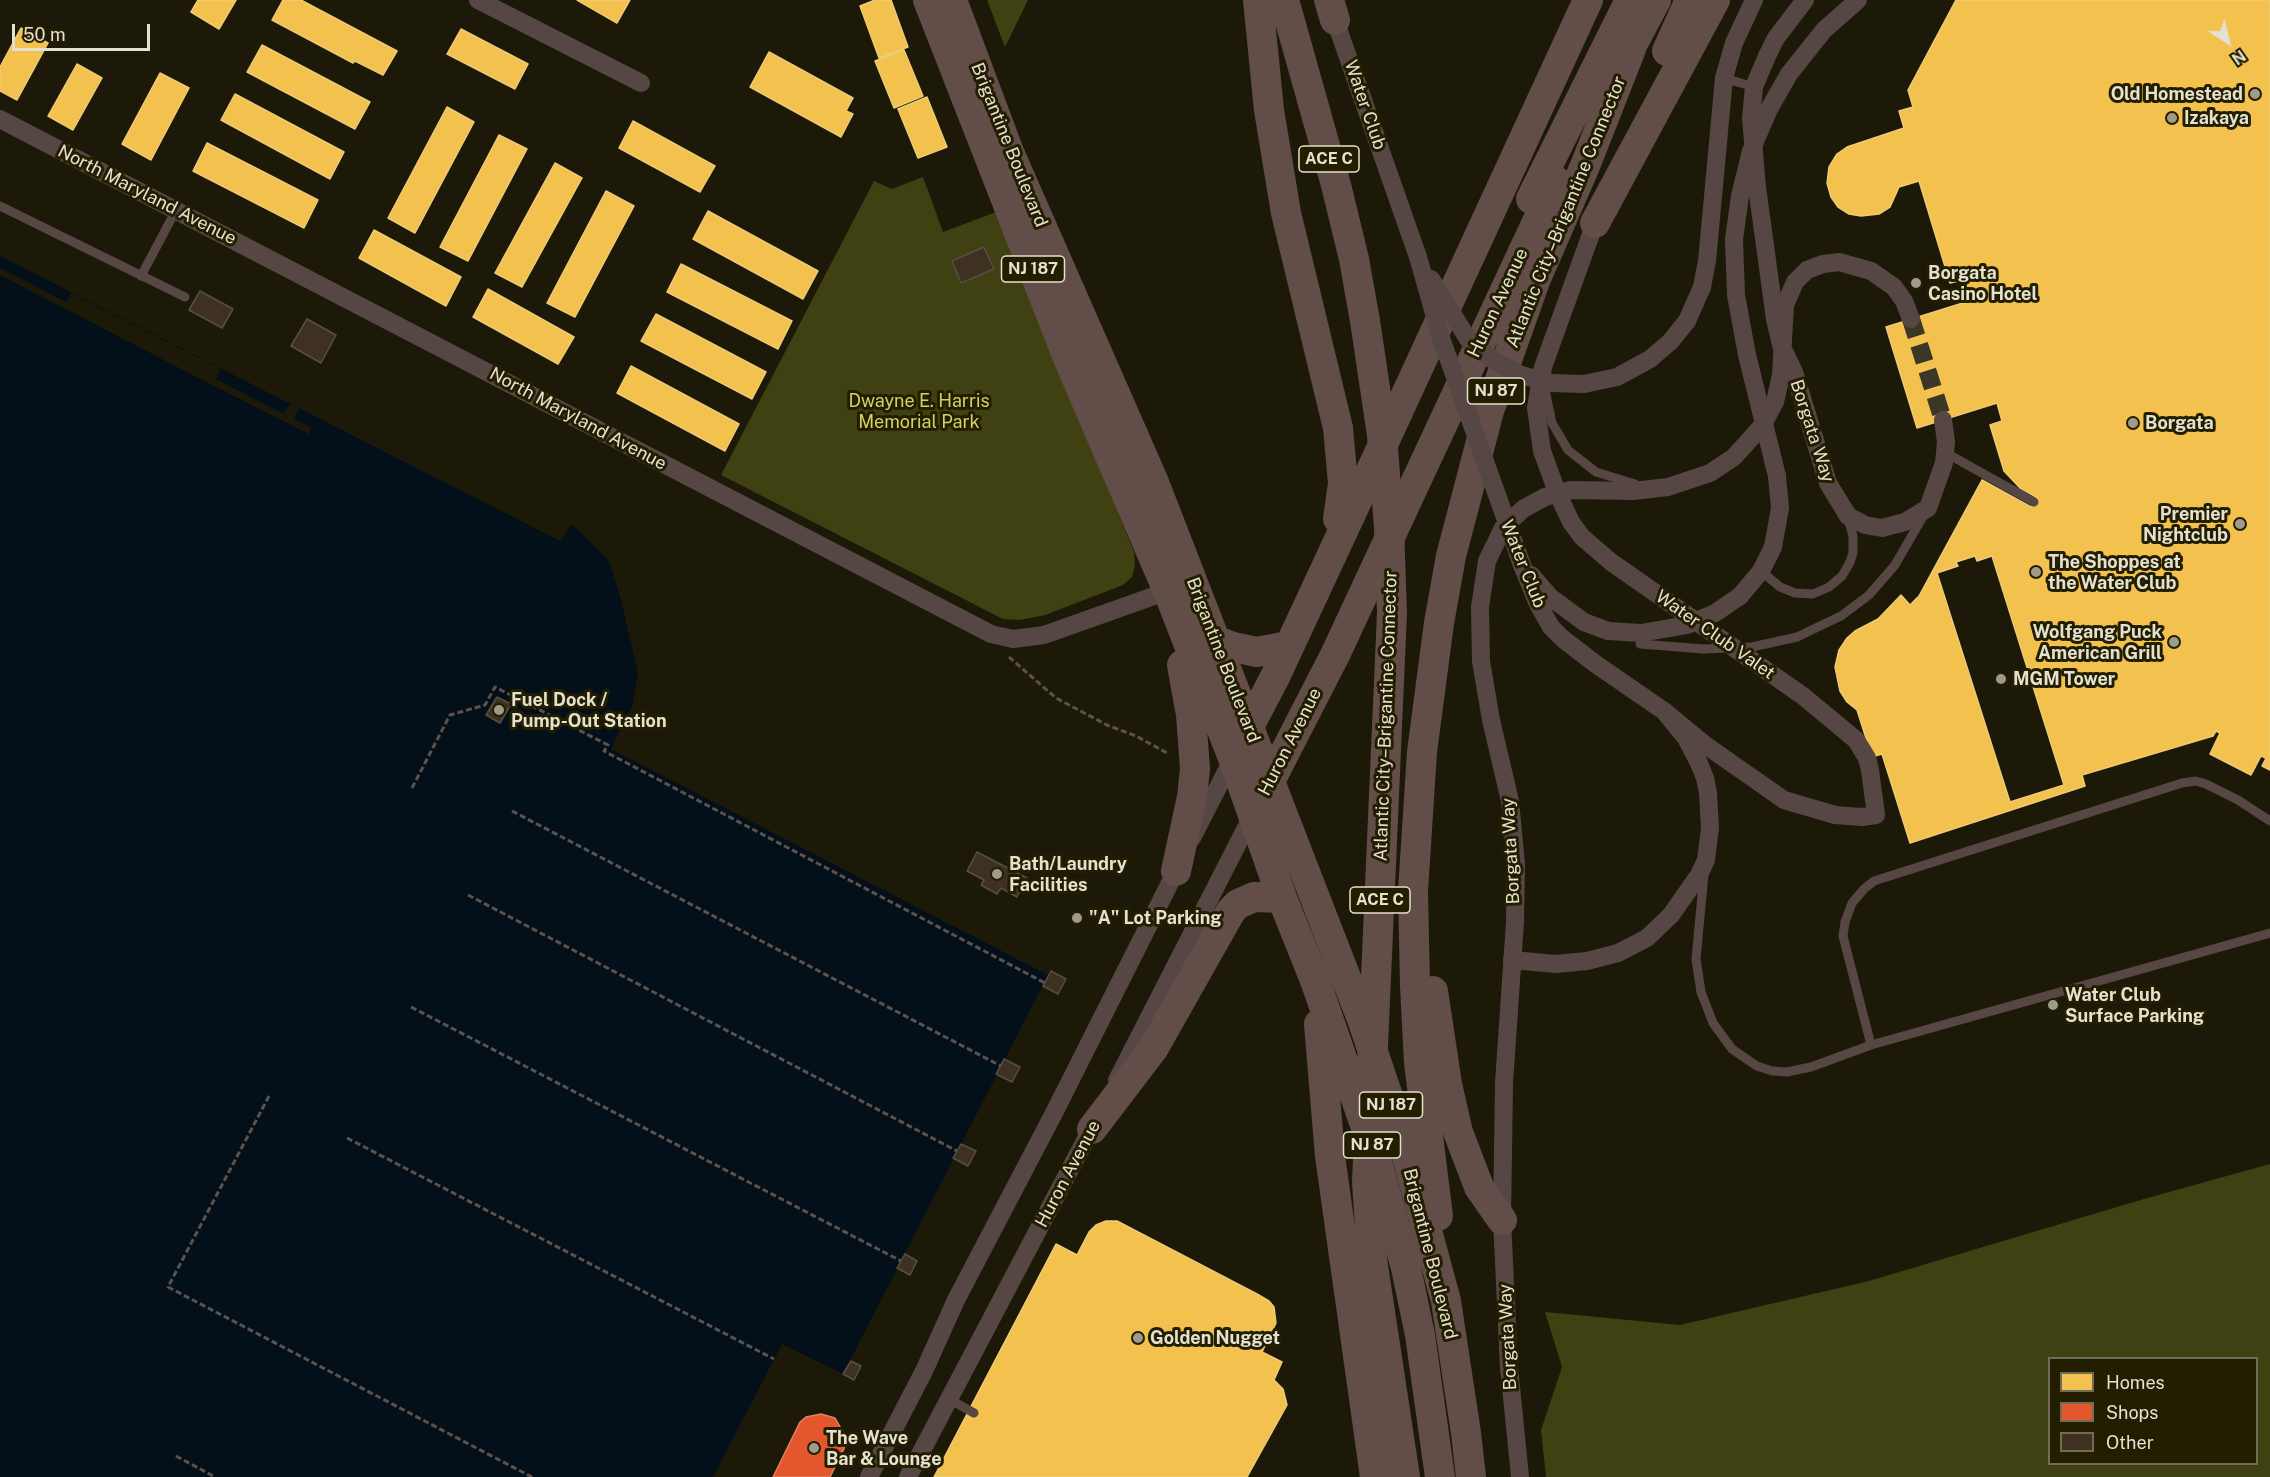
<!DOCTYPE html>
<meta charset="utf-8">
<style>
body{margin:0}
#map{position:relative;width:2270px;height:1477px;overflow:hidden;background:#1c1909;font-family:"Public Sans",sans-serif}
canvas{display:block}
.legend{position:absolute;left:2048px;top:1357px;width:210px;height:108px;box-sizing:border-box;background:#241e01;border:2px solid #716c54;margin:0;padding:8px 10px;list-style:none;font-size:18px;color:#e4e1d0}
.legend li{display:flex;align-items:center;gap:12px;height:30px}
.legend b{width:30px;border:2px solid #716c54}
.north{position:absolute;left:2198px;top:12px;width:60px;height:60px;-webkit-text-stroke:4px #241e01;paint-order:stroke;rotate:145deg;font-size:16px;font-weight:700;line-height:24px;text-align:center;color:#e4e1d0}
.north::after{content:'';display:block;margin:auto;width:21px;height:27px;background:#e4e1d0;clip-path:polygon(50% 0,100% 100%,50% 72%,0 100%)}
.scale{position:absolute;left:12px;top:24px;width:138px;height:27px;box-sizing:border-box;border:3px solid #e4e1d0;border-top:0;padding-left:8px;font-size:18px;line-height:21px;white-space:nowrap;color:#e4e1d0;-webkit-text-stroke:4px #241e01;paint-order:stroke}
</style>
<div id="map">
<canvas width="2270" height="1477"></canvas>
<ul class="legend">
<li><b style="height:16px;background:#f2c14e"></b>Homes</li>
<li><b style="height:16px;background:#e4572e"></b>Shops</li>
<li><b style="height:16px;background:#3f3121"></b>Other</li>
</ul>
<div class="north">N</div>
<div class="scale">50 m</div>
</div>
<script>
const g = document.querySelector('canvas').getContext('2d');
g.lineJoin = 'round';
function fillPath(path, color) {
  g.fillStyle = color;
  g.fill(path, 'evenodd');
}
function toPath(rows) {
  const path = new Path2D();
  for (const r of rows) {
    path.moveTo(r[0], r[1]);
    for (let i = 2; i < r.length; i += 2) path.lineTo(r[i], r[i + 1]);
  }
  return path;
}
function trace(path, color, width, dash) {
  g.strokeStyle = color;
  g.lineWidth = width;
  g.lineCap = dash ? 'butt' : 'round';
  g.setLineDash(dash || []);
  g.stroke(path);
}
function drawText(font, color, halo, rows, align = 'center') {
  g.font = font + ' "Public Sans",sans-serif';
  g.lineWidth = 6;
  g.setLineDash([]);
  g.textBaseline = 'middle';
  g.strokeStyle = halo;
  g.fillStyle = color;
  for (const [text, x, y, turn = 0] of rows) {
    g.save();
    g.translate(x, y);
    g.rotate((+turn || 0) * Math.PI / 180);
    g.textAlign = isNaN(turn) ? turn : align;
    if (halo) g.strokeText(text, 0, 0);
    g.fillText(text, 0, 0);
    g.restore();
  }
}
fillPath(toPath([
 [987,0,1028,0,1005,47],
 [923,177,943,232,996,212,1134,552,1135,566,1132,577,1123,585,1045,615,1020,620,1003,619,721,475,874,181,892,189],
 [2270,1164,2270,1477,1546,1477,1541,1430,1562,1367,1545,1312,1680,1325,1869,1281,2144,1199],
 [2050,1358,2256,1358,2256,1464,2050,1464]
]), '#404112');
fillPath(toPath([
 [0,256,560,541,572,524,609,561,621,600,638,673,632,707,611,749,1048,975,843,1374,782,1344,713,1477,0,1477]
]), '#031019');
fillPath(toPath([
 [0,268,66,302,71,293,221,369,216,379,284,414,290,404,299,408,294,419,312,428,309,434,212,385,0,275]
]), '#1c1909');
const homes = toPath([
 [198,0,236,0,219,29,191,12,198,0],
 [283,0,301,0,397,51,383,75,355,61,353,63,272,20,283,0],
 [577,0,630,0,617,23,577,0],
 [875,0,891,0,908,47,879,58,860,6,875,0],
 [1956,0,2270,0,2270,770,2262,766,2266,758,2261,756,2251,775,2210,754,2220,733,2216,731,2213,736,2082,775,2085,786,1910,843,1882,754,1872,757,1857,710,1847,702,1840,691,1835,667,1839,650,1847,638,1855,631,1878,619,1901,595,1910,605,1919,596,1982,480,2031,507,2036,497,2020,488,2004,471,1990,425,2002,421,1997,403,1917,428,1886,327,1966,302,1959,281,1950,283,1919,181,1899,187,1890,207,1879,214,1861,216,1849,214,1838,207,1831,197,1827,183,1829,167,1837,154,1847,147,1904,128,1899,111,1913,107,1908,90,1956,0],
 [21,28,48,43,17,100,0,91,0,67,21,28],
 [461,29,528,64,515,89,447,54,461,29],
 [262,45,370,102,355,129,247,72,262,45],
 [904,50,923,96,894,108,875,61,904,50],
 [769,52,853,98,846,111,853,114,841,137,750,87,769,52],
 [77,64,102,78,73,130,48,116,77,64],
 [160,73,189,88,151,160,122,144,160,73],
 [235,94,344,152,330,179,221,120,235,94],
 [927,97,947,147,918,158,898,109,927,97],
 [447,107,474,122,415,233,388,218,447,107],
 [633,121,715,166,700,192,619,148,633,121],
 [499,135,527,149,468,261,440,247,499,135],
 [207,143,318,200,304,228,193,171,207,143],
 [555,163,582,178,522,287,495,273,555,163],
 [606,191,634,206,575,317,547,303,606,191],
 [708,211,818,271,803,299,693,239,708,211],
 [374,230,461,277,446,306,359,258,374,230],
 [681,264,792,321,778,349,667,292,681,264],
 [488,289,574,337,558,364,473,317,488,289],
 [656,314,766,372,752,399,641,341,656,314],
 [631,366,739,424,725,451,617,393,631,366],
 [1975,556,1977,561,1992,556,2064,785,2010,802,1937,573,1958,566,1956,562,1975,556],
 [1106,1221,1117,1221,1257,1294,1269,1301,1274,1307,1276,1323,1262,1352,1282,1362,1274,1380,1283,1389,1287,1405,1247,1477,934,1477,1056,1244,1077,1255,1089,1232,1096,1225,1106,1221]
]);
fillPath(homes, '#f2c14e');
trace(homes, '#eecb75', 1.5);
const shops = toPath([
 [821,1414,835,1418,843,1432,845,1441,844,1449,830,1477,773,1477,800,1422,806,1417,821,1414]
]);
fillPath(shops, '#e4572e');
trace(shops, '#e4805f', 1.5);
const building = toPath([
 [984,247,994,269,961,283,952,261,984,247],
 [200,291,233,309,222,328,189,310,200,291],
 [307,319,336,335,321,363,291,346,307,319],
 [497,697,511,704,500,723,486,715,497,697],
 [977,852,1027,878,1017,897,1001,888,997,894,981,885,984,880,967,871,977,852],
 [1051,971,1066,979,1058,994,1043,986,1051,971],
 [1004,1059,1020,1067,1012,1082,996,1074,1004,1059],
 [961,1144,976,1151,968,1166,953,1158,961,1144],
 [905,1254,917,1261,910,1275,897,1268,905,1254],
 [851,1361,861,1366,854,1380,843,1374,851,1361]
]);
fillPath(building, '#3f3121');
trace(building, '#574f45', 1.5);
trace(toPath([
 [1911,319,1943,420]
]), '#3a3727', 18, [18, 9]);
trace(toPath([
 [1009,657,1056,698,1107,725,1136,736,1169,754],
 [412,788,450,715,485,705,495,687,608,745,604,751,1045,983],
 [512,811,1001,1066],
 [468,895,957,1151],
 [411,1007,901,1261],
 [269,1096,168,1287,532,1477],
 [347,1138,774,1359],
 [176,1456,215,1477]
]), '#5c514c', 3, [6, 3]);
trace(toPath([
 [1724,78,1754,87],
 [0,206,185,297],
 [141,276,176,210],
 [1545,390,1552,423,1568,450,1596,472,1635,484],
 [1946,453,2034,502],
 [1761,571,1780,587,1795,593,1813,594,1829,587,1842,576,1850,562,1853,553,1853,536,1848,518],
 [1797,637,1841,616,1869,595,1895,565,1925,513],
 [1640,644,1704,649],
 [1704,874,1696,959,1701,992,1713,1023,1732,1049,1757,1066,1772,1071,1787,1072,1811,1067,1871,1045,2270,933],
 [1871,1045,1843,936,1845,922,1852,903,1864,889,1874,881,2182,783,2196,781,2206,784,2238,800,2270,821],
 [949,1399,974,1413]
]), '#574744', 9);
trace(toPath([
 [478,0,641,83],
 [1805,0,1776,38,1767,56,1754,87,1751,118,1757,187,1775,319,1781,345,1794,372,1828,483,1848,516,1865,525,1882,528,1905,522,1928,508,1944,463,1946,442,1943,420],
 [1335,20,1418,257],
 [1789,74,1824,30,1858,0],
 [0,119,991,634,1013,639,1044,635,1168,591],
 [1595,223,1543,367,1536,408,1542,451,1557,492,1571,522,1582,537,1611,562,1803,696,1856,740,1867,758,1870,770,1876,815,1862,817,1835,815,1784,800,1704,744,1664,711],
 [1734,239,1736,295,1747,355],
 [1650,359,1670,342,1687,321,1702,287,1707,261,1724,78,1734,43,1754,0],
 [1531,575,1550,597,1584,622,1608,631,1641,633],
 [1740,596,1761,571,1773,547,1780,508,1777,476],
 [1192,838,1233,758],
 [1512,960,1556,964,1587,961,1618,953,1647,938,1671,915,1699,875,1706,860,1710,828,1708,793,1705,778,1699,763,1686,738,1664,711,1597,665,1563,639,1551,627,1538,604,1522,565],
 [1117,1080,1253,814],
 [869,1477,924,1371,956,1300,1054,1113,1180,863],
 [908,1477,1096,1120],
 [1520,1477,1509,1367,1502,1220,1504,1083,1515,922,1516,864,1510,801,1491,720,1481,661,1480,607,1487,561,1503,528,1523,509,1545,497,1571,490,1633,491,1668,487,1710,473,1734,457,1762,426,1775,402,1781,375,1785,305,1795,282,1807,270,1823,264,1839,262,1871,271,1894,287,1904,301,1911,319]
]), '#574744', 18);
trace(toPath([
 [928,0,1068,358,1168,591,1233,758,1282,898,1316,983,1374,1151,1406,1268,1420,1335,1440,1477],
 [952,0,1009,152,1153,480,1362,1019,1402,1138,1446,1301,1466,1433,1471,1477],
 [1258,0,1269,110,1286,213,1338,428,1343,483,1338,519],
 [1284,0,1336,185,1354,259,1365,321],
 [1329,0,1335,20],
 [1667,51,1690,0],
 [1621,66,1656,0],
 [1531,199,1630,0],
 [1595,223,1715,0],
 [1216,641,1233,647,1257,652,1288,646],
 [1244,736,1275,677,1350,516,1588,0],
 [1264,793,1335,655,1556,181],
 [1176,871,1192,797,1195,769,1191,715,1182,665],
 [1433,991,1447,1084,1458,1132,1479,1187,1502,1220],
 [1319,1024,1330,1156,1375,1477],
 [1092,1129,1153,1049,1231,911,1238,904,1254,897,1282,898],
 [1438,1216,1419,1063,1415,986,1413,891,1422,752,1439,623,1451,556,1489,411,1535,281,1585,166,1631,49]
]), '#624d49', 30);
trace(toPath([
 [1704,649,1752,647,1797,637]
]), '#574744', 9);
trace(toPath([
 [1734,239,1740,196,1751,151,1769,109,1789,74],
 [1418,257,1441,338,1522,565],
 [1431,279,1468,339,1493,360,1521,375,1552,383,1584,384,1617,377,1650,359],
 [1747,355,1777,476],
 [1641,633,1687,625,1715,613,1740,596]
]), '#574744', 18);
trace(toPath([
 [1365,321,1382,435,1389,527,1392,613,1367,1182,1372,1259,1405,1477]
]), '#624d49', 30);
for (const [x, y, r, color] of [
 [2255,94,6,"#9e9b8a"],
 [2172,118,6,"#9e9b8a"],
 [1916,283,6,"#9e9b8a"],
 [2133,423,6,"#9e9b8a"],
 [2240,524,6,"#9e9b8a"],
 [2036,572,6,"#9e9b8a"],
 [2174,642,6,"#9e9b8a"],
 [2001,679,6,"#9e9b8a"],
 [499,710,6,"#9e9b8a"],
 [997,874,6,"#9e9b8a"],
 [1077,918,6,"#9e9b8a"],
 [2053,1005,6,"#9e9b8a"],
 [1138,1338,6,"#9e9b8a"],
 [814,1448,6,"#9e9b8a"]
]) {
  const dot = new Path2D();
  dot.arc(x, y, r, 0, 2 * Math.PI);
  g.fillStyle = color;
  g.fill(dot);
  trace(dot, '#241e01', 2);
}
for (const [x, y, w] of [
 [1329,159,60],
 [1033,269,63],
 [1496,391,57],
 [1380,900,60],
 [1391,1105,63],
 [1372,1145,57]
]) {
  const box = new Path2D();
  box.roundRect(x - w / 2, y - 13, w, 26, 4.5);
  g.fillStyle = '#241e01';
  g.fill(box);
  trace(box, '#e4e1d0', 1.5);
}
drawText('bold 16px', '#e4e1d0', null, [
 ["ACE C",1329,159],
 ["NJ 187",1033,269],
 ["NJ 87",1496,391],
 ["ACE C",1380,900],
 ["NJ 187",1391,1105],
 ["NJ 87",1372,1145]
]);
drawText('bold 18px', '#e4e1d0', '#241e01', [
 ["Old Homestead",2243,94,"right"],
 ["Izakaya",2184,118],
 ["Borgata",1928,273],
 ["Casino Hotel",1928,294],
 ["Borgata",2145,423],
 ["Premier",2228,514,"right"],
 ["Nightclub",2228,535,"right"],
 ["The Shoppes at",2048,562],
 ["the Water Club",2048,583],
 ["Wolfgang Puck",2162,632,"right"],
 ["American Grill",2162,653,"right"],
 ["MGM Tower",2013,679],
 ["Fuel Dock /",511,700],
 ["Pump-Out Station",511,721],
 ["Bath/Laundry",1009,864],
 ["Facilities",1009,885],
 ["\"A\" Lot Parking",1089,918],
 ["Water Club",2065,995],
 ["Surface Parking",2065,1016],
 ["Golden Nugget",1150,1338],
 ["The Wave",826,1438],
 ["Bar & Lounge",826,1459]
], 'left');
drawText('18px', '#e4e1d0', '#241e01', [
 ["Water Club",1365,105,71],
 ["Brigantine Boulevard",1009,145,68],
 ["North Maryland Avenue",147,195,27],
 ["Atlantic City–Brigantine Connector",1566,212,-68],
 ["Huron Avenue",1498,303,-65],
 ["North Maryland Avenue",578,419,28],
 ["Borgata Way",1812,431,72],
 ["Water Club",1523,564,68],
 ["Water Club Valet",1715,635,35],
 ["Brigantine Boulevard",1223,660,69],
 ["Atlantic City–Brigantine Connector",1386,716,-88],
 ["Huron Avenue",1290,742,-63],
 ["Borgata Way",1511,851,-93],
 ["Huron Avenue",1068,1174,-62],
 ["Brigantine Boulevard",1430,1254,76],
 ["Borgata Way",1508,1337,-93]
]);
drawText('18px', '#d0d261', '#241e01', [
 ["Dwayne E. Harris",919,401],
 ["Memorial Park",919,422]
]);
</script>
